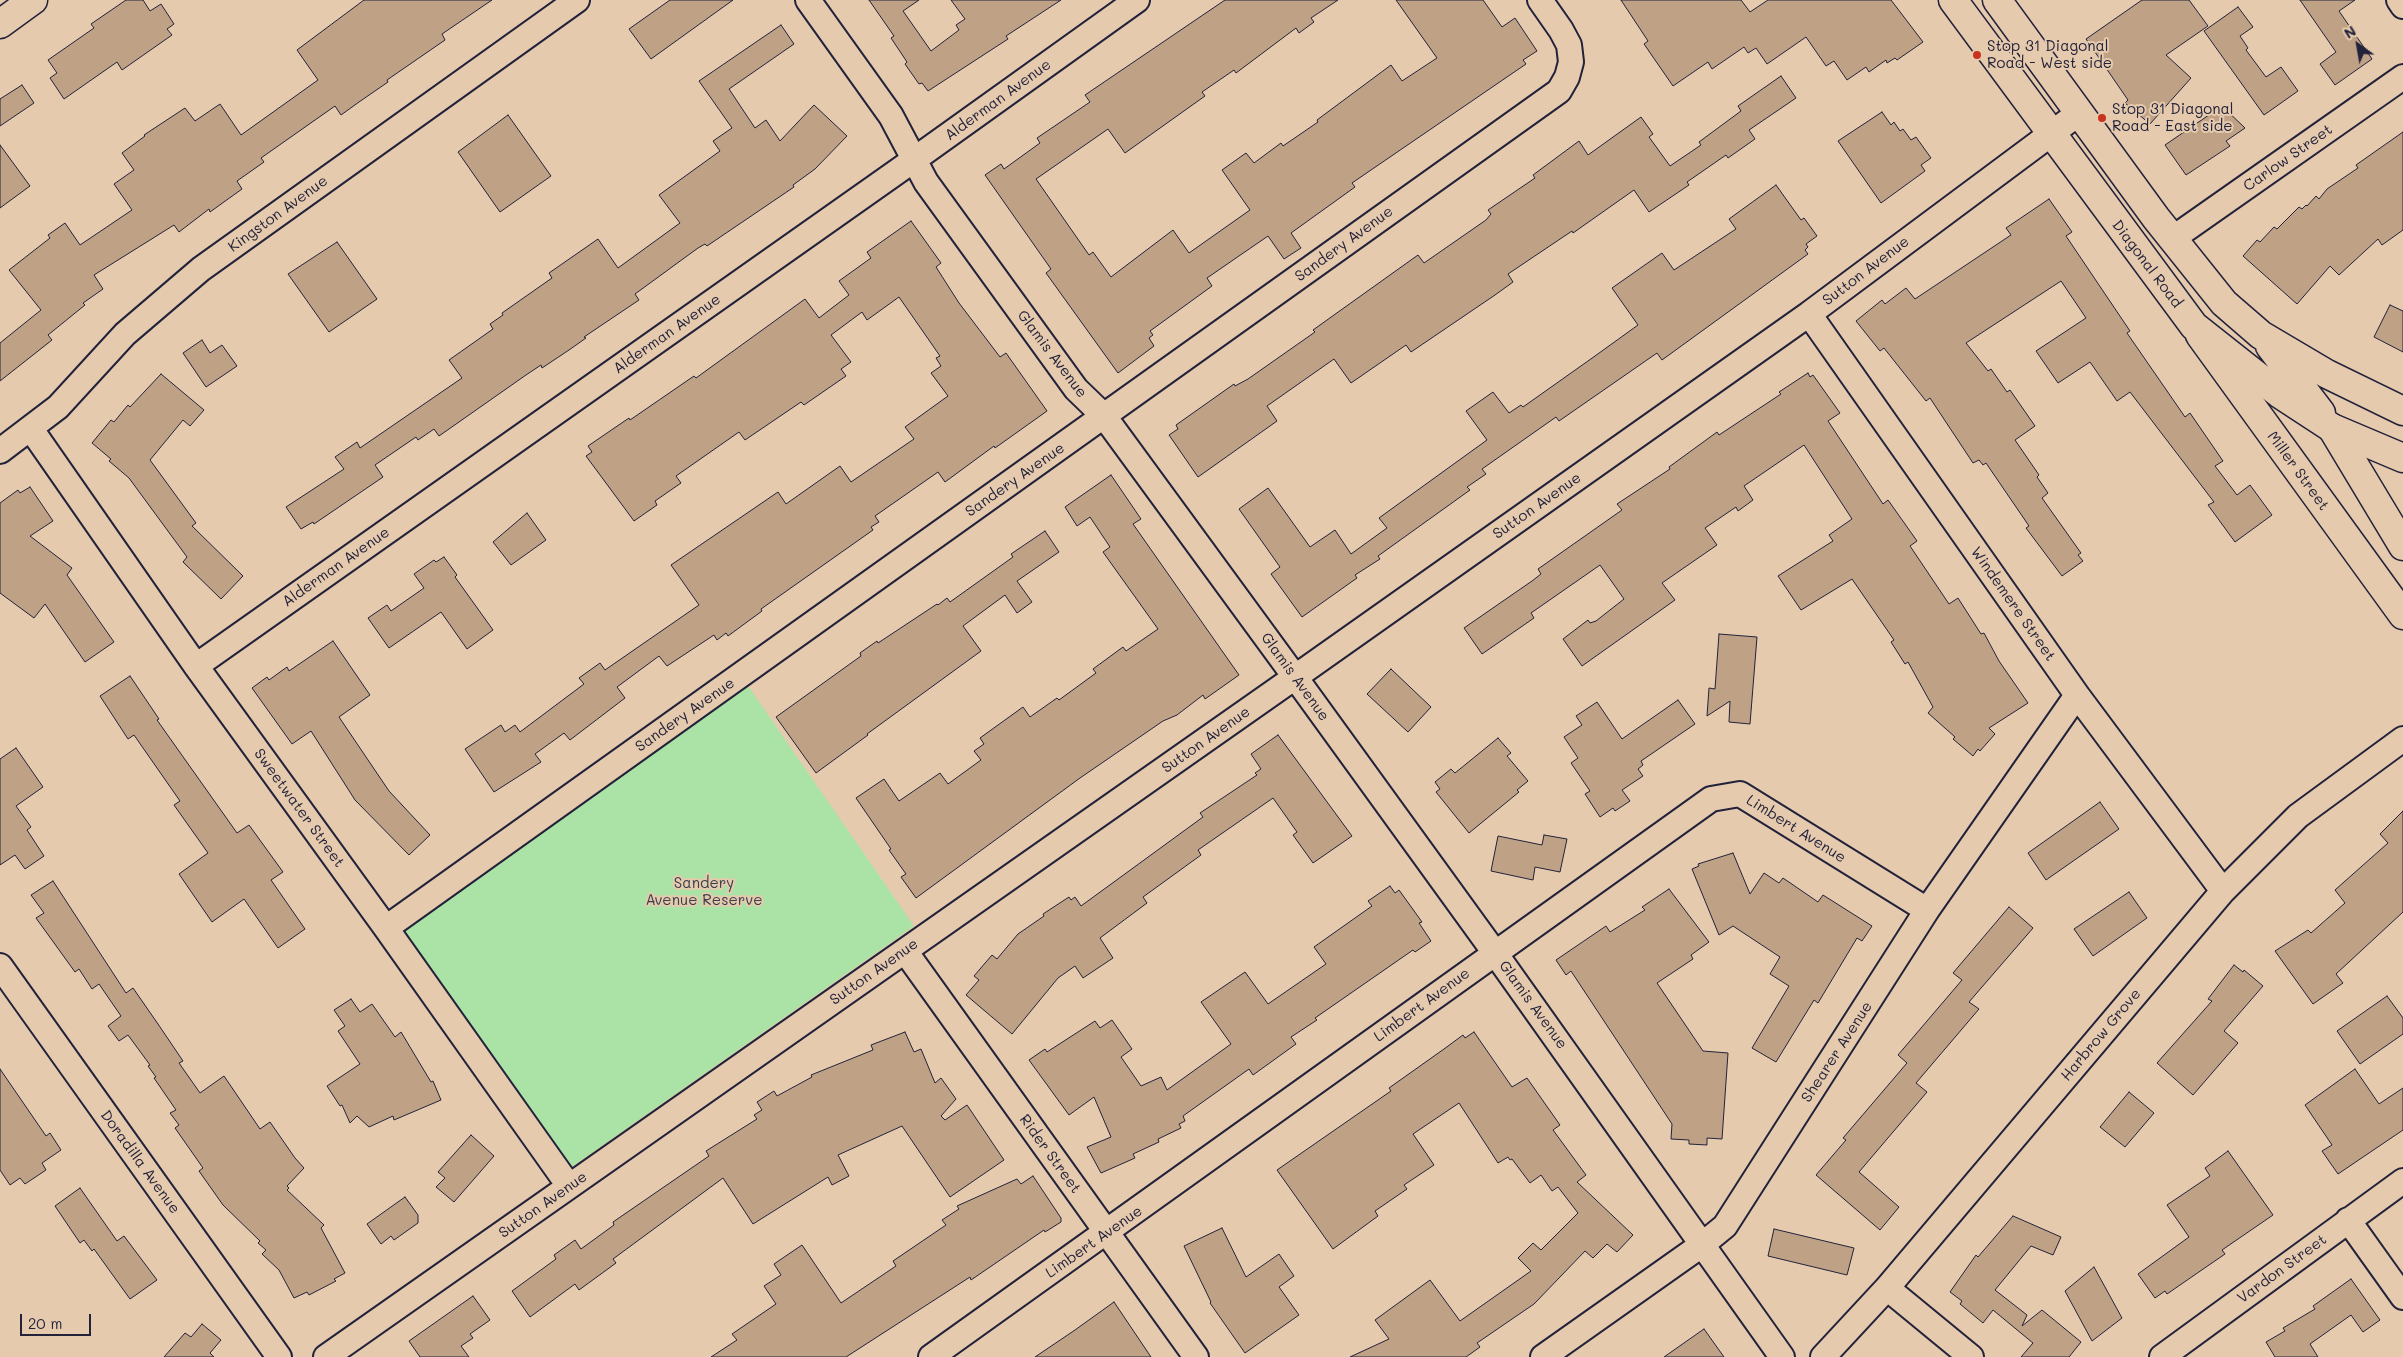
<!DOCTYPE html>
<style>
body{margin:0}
#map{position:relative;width:2403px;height:1357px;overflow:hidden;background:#e6caad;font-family:Mali,sans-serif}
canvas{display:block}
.north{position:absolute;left:2333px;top:20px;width:50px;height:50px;-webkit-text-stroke:4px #e6caad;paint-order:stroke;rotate:328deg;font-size:14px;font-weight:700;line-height:20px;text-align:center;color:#22223b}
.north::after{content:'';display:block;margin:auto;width:18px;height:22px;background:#22223b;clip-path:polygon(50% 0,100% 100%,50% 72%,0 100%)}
.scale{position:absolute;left:20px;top:1314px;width:71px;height:22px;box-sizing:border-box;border:2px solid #22223b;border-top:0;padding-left:6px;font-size:15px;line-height:18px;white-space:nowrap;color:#22223b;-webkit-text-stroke:4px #e6caad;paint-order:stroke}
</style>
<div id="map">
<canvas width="2403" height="1357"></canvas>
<div class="north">N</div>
<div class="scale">20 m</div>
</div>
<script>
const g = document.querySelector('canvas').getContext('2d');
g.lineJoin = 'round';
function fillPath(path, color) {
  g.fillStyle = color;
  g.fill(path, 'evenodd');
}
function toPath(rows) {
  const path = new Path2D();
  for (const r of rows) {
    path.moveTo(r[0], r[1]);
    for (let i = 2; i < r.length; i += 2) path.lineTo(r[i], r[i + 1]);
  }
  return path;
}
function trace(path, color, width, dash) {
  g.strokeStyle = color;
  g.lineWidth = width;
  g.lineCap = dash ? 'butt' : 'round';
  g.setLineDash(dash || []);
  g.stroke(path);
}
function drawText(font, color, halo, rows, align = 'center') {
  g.font = font + ' Mali,sans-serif';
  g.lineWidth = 4;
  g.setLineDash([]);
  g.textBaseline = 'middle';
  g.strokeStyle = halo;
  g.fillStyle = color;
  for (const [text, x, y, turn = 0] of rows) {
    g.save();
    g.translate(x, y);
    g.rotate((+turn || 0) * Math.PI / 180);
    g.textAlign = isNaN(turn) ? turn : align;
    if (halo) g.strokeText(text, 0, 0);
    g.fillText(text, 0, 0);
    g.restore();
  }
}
fillPath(toPath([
 [744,680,914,926,566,1171,394,930]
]), '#abe3a7');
const building = toPath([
 [126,0,143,0,150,11,161,4,174,24,167,29,172,35,122,70,117,62,64,99,50,78,57,73,48,60,94,28,91,24,126,0],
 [364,0,492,0,442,34,445,40,387,80,388,82,359,102,341,115,335,106,261,158,264,162,237,181,242,189,210,212,209,209,179,232,174,225,94,275,103,289,83,303,85,305,48,335,52,340,0,381,0,343,41,310,9,270,50,238,48,235,65,223,80,245,132,210,114,184,134,170,122,153,145,136,144,135,185,108,195,121,220,104,241,135,318,80,297,50,364,0],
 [670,0,733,0,651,59,629,29,670,0],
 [869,0,919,0,903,11,931,51,959,30,956,25,965,19,951,0,1061,0,1006,36,1008,39,928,91,922,83,919,84,905,64,907,62,891,38,894,36,869,0],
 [1225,0,1338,0,1311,18,1314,22,1299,33,1296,28,1236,73,1234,70,1202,92,1205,96,1125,153,1108,129,1036,179,1089,255,1093,252,1111,277,1173,230,1189,253,1250,210,1222,170,1246,153,1254,163,1281,143,1283,146,1318,122,1317,120,1391,65,1402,81,1437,58,1396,0,1483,0,1502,27,1515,18,1537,51,1523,60,1526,64,1352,183,1355,187,1291,233,1301,248,1284,259,1268,236,1207,278,1212,286,1150,331,1153,335,1149,338,1154,346,1118,373,1046,273,1051,269,985,175,1001,164,1004,169,1040,143,1037,138,1090,102,1085,95,1225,0],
 [1621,0,1741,0,1750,12,1768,0,1891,0,1923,42,1897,60,1895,58,1887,63,1886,60,1869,72,1866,67,1847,80,1834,61,1826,66,1806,37,1767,64,1756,48,1748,53,1744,47,1712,69,1708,62,1673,86,1644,44,1648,41,1621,0],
 [2142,0,2189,0,2208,26,2166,55,2191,78,2150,124,2125,103,2128,100,2086,39,2142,0],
 [2300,0,2355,0,2339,11,2372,59,2335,85,2320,64,2336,52,2300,0],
 [2238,7,2253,27,2240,36,2248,48,2246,50,2266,77,2281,67,2298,91,2264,115,2204,31,2238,7],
 [781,25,794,44,729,89,755,128,766,120,780,141,814,105,847,136,815,169,793,185,794,187,707,246,705,244,698,248,635,294,639,300,584,337,586,338,569,350,542,368,541,365,526,375,439,436,434,429,418,440,416,437,375,465,383,477,314,524,313,522,301,529,286,507,344,469,335,457,357,442,360,448,462,378,449,360,493,329,490,324,503,315,502,313,552,278,549,273,598,239,618,268,680,223,659,195,720,151,713,141,732,128,699,81,781,25],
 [1781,76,1796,98,1749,130,1755,139,1728,158,1726,155,1687,182,1689,185,1649,212,1634,190,1573,233,1572,231,1508,274,1513,282,1495,295,1411,352,1406,345,1351,383,1334,359,1267,406,1277,421,1198,477,1169,435,1178,429,1176,425,1234,384,1235,386,1248,379,1315,332,1313,330,1418,255,1424,263,1486,220,1491,214,1488,210,1535,178,1533,175,1579,141,1588,155,1641,117,1653,134,1649,137,1670,166,1701,145,1699,142,1741,111,1738,106,1781,76],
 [22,85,34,103,0,126,0,99,22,85],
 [2222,106,2245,128,2226,141,2230,146,2186,175,2165,145,2222,106],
 [1882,112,1891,125,1894,122,1900,131,1903,129,1911,140,1916,137,1931,158,1921,165,1925,171,1881,203,1838,141,1882,112],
 [508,115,551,176,500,212,458,152,508,115],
 [2403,132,2403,230,2382,245,2378,239,2339,275,2330,266,2297,304,2243,256,2257,240,2260,242,2274,227,2277,229,2299,207,2302,209,2306,205,2307,206,2316,196,2319,199,2327,189,2358,168,2356,165,2403,132],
 [0,145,30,186,0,208,0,145],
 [1776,185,1801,220,1804,218,1817,236,1806,244,1808,247,1805,250,1808,254,1662,360,1657,353,1559,421,1556,417,1482,469,1486,474,1467,487,1470,490,1378,556,1380,559,1355,575,1357,578,1302,617,1271,574,1280,567,1239,509,1268,488,1310,547,1335,530,1351,554,1387,528,1379,518,1487,440,1466,411,1493,392,1509,413,1521,405,1523,407,1595,356,1638,325,1612,288,1662,253,1674,270,1736,229,1729,219,1776,185],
 [2049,199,2072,232,2066,236,2130,331,2127,333,2185,417,2190,413,2223,461,2215,466,2237,495,2250,485,2272,515,2235,542,2208,505,2214,502,2130,392,2117,401,2090,362,2058,383,2036,351,2086,318,2061,281,1966,343,1988,371,1991,369,2007,392,2010,390,2035,426,2015,440,2039,475,2037,477,2048,493,2042,498,2081,553,2078,555,2083,561,2062,576,2026,528,2029,526,1986,463,1983,465,1979,460,1973,463,1930,398,1926,401,1884,348,1880,351,1856,321,1882,300,1885,304,1906,288,1915,299,2011,235,2006,228,2049,199],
 [911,221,941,263,936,267,959,303,1000,357,1006,353,1047,411,995,448,994,446,945,482,938,472,875,516,879,522,871,527,873,530,761,609,762,611,728,636,726,633,717,640,714,635,667,666,659,656,617,687,625,698,570,740,564,733,535,754,541,762,494,792,465,749,501,725,505,732,515,725,520,732,584,684,579,678,600,663,605,670,699,605,671,565,778,492,786,504,840,466,851,482,914,439,905,427,948,396,931,373,941,366,936,358,940,356,899,297,867,320,862,312,831,335,851,362,841,369,846,376,804,405,801,402,745,440,739,432,676,476,681,483,655,501,657,505,634,521,586,456,592,452,588,446,629,418,630,420,694,376,696,378,805,299,819,318,849,295,839,281,871,258,867,252,911,221],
 [337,242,377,299,329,332,288,274,337,242],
 [2390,305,2403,311,2403,352,2374,337,2390,305],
 [202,340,210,353,222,345,237,366,206,387,183,353,202,340],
 [1808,373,1810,377,1813,375,1840,413,1828,421,1883,504,1888,500,1917,541,1910,546,1949,604,1958,598,1981,634,1984,633,1999,661,2028,703,1989,728,1995,734,1980,751,1978,749,1973,756,1953,739,1955,737,1928,713,1933,707,1908,662,1905,664,1891,642,1894,640,1852,579,1801,610,1778,576,1833,541,1829,535,1852,519,1804,445,1744,486,1753,500,1738,511,1736,507,1705,528,1717,545,1662,583,1675,600,1582,666,1563,639,1588,620,1590,623,1596,621,1624,599,1600,565,1531,613,1534,618,1482,654,1464,628,1532,581,1541,574,1538,569,1622,510,1617,504,1670,469,1669,467,1717,432,1719,435,1781,394,1779,392,1808,373],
 [161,374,204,410,190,426,183,420,150,460,196,523,192,526,243,576,221,599,183,562,187,557,129,478,109,461,111,459,92,443,111,420,114,422,128,405,130,407,161,374],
 [1111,475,1141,519,1133,524,1239,675,1205,699,1203,695,1177,715,1163,721,1080,778,916,898,901,877,906,874,889,850,891,849,856,798,884,779,899,801,940,773,948,784,981,760,974,751,984,744,980,738,1023,707,1030,717,1057,698,1059,700,1096,673,1093,669,1123,647,1126,651,1158,629,1103,552,1110,547,1090,517,1077,526,1065,507,1111,475],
 [30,487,53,521,30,536,72,568,67,575,114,642,85,662,45,604,34,618,0,593,0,503,18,490,20,493,30,487],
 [527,513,546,540,511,565,493,542,527,513],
 [1045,531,1059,552,1017,581,1032,602,1017,613,1005,595,963,626,981,651,867,734,868,735,816,773,776,717,861,656,860,653,877,641,878,643,937,604,938,605,947,598,950,602,1013,557,1011,554,1045,531],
 [444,557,457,575,455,577,493,630,467,649,441,612,389,648,368,618,387,605,391,611,424,588,414,574,434,560,436,562,444,557],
 [1719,634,1757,637,1750,724,1729,722,1730,701,1707,716,1709,688,1715,689,1719,634],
 [333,641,370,695,339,717,389,791,430,835,409,855,355,800,311,731,292,744,252,688,267,677,269,680,287,667,289,671,333,641],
 [1391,669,1431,707,1408,732,1367,694,1391,669],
 [130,676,159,719,157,720,237,833,249,825,283,872,271,880,305,929,278,948,244,899,212,922,179,874,208,853,174,805,180,801,134,735,128,739,100,696,130,676],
 [1678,700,1695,724,1641,761,1643,765,1638,769,1643,776,1622,790,1630,801,1615,811,1613,808,1600,817,1585,794,1590,791,1571,763,1578,758,1564,737,1582,725,1576,716,1597,702,1622,739,1678,700],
 [1278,735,1352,836,1313,863,1293,835,1297,832,1273,798,1198,850,1201,855,1143,897,1147,903,1100,938,1113,958,1083,978,1075,966,1058,978,1012,1034,966,995,979,980,974,976,992,955,997,959,1018,934,1044,916,1043,914,1069,897,1071,900,1075,897,1081,906,1203,817,1200,813,1257,775,1255,773,1261,769,1251,754,1278,735],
 [1498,738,1511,753,1507,756,1528,781,1517,790,1519,792,1469,833,1436,792,1440,789,1435,782,1451,769,1455,773,1498,738],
 [16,748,43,787,16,806,31,827,27,830,44,856,25,869,15,855,0,865,0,759,16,748],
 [2100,802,2119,829,2046,880,2028,853,2100,802],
 [2403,811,2403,912,2336,974,2343,983,2313,1004,2275,951,2308,930,2311,933,2345,903,2335,890,2388,843,2380,834,2403,811],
 [1544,835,1567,839,1560,872,1535,867,1533,880,1491,871,1498,836,1542,845,1544,835],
 [1733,853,1750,894,1764,873,1779,883,1783,878,1818,902,1823,895,1872,926,1862,941,1857,938,1818,1003,1814,1000,1776,1062,1752,1048,1789,986,1770,974,1780,957,1733,926,1719,935,1692,869,1699,866,1698,864,1733,853],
 [53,881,126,993,133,988,158,1024,183,1061,179,1063,200,1093,224,1076,260,1129,270,1122,295,1158,304,1168,287,1186,289,1188,287,1190,324,1225,321,1228,345,1273,334,1279,336,1281,309,1295,307,1292,294,1298,279,1270,262,1254,266,1250,258,1243,260,1241,223,1205,199,1171,203,1168,175,1128,179,1125,170,1113,176,1110,154,1078,156,1077,148,1066,150,1065,128,1035,119,1041,108,1026,121,1016,99,984,92,989,79,969,75,972,36,918,44,913,31,895,53,881],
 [1390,886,1395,893,1399,890,1422,922,1419,923,1431,941,1415,952,1413,950,1315,1018,1317,1020,1291,1037,1296,1044,1253,1075,1249,1069,1183,1116,1185,1121,1179,1124,1181,1128,1158,1139,1159,1142,1133,1154,1135,1158,1101,1173,1087,1147,1111,1137,1094,1097,1069,1115,1029,1060,1045,1049,1047,1052,1095,1021,1100,1028,1112,1020,1132,1049,1121,1057,1141,1086,1161,1077,1167,1090,1231,1044,1201,1002,1245,972,1268,1004,1326,964,1314,947,1372,906,1368,901,1390,886],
 [1669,889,1709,942,1691,955,1693,959,1657,983,1703,1051,1728,1053,1722,1139,1707,1138,1707,1145,1689,1144,1689,1140,1671,1139,1672,1124,1571,971,1566,975,1556,960,1606,926,1610,932,1645,910,1642,907,1669,889],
 [2129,892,2147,918,2093,956,2074,929,2129,892],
 [2009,907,2033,928,1969,1002,1979,1009,1916,1083,1927,1092,1859,1172,1899,1207,1880,1230,1816,1175,1846,1140,1843,1138,1907,1063,1898,1055,1962,980,1953,973,2009,907],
 [2234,965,2243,972,2244,970,2263,986,2224,1031,2238,1043,2193,1095,2157,1063,2212,1001,2208,999,2234,965],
 [2387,996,2403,1018,2403,1034,2360,1064,2337,1031,2387,996],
 [351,999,360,1012,372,1004,395,1037,401,1032,431,1082,433,1081,441,1100,394,1120,393,1116,369,1127,357,1116,350,1123,342,1105,340,1106,327,1086,360,1064,338,1031,345,1026,334,1010,351,999],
 [905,1032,914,1052,921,1049,935,1083,941,1078,956,1099,941,1116,945,1120,967,1105,1004,1160,950,1197,902,1126,838,1155,849,1176,832,1185,828,1177,753,1224,723,1178,613,1259,616,1263,579,1290,575,1284,530,1317,512,1291,556,1259,554,1255,575,1240,581,1249,614,1225,613,1222,709,1156,706,1151,757,1119,754,1115,762,1110,757,1102,774,1091,777,1096,812,1077,811,1075,873,1050,871,1045,905,1032],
 [1474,1032,1512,1087,1527,1078,1560,1125,1553,1130,1586,1175,1577,1182,1633,1235,1617,1252,1607,1244,1593,1258,1585,1251,1534,1304,1477,1343,1480,1347,1466,1357,1350,1357,1389,1339,1375,1320,1430,1280,1460,1321,1531,1271,1518,1258,1533,1243,1541,1250,1578,1213,1558,1187,1552,1191,1541,1175,1530,1183,1512,1159,1510,1160,1508,1157,1498,1163,1459,1103,1413,1134,1434,1165,1404,1185,1407,1189,1375,1211,1378,1216,1333,1249,1277,1170,1391,1091,1389,1088,1444,1049,1463,1035,1465,1038,1474,1032],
 [0,1069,46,1136,50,1133,61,1150,42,1163,46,1170,25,1184,20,1178,10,1185,0,1170,0,1069],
 [2355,1069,2379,1104,2403,1088,2403,1130,2338,1174,2322,1151,2332,1145,2305,1105,2355,1069],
 [2129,1092,2154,1113,2125,1147,2100,1127,2129,1092],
 [471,1135,494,1156,454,1202,436,1187,445,1178,438,1172,471,1135],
 [2228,1151,2273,1215,2222,1250,2225,1254,2209,1265,2167,1294,2165,1291,2155,1298,2138,1274,2189,1237,2167,1205,2210,1176,2205,1168,2228,1151],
 [1033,1176,1061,1218,1061,1222,1045,1232,1044,1230,971,1280,970,1277,846,1357,711,1357,737,1340,732,1334,776,1304,764,1286,781,1275,774,1264,802,1245,841,1303,896,1266,893,1261,946,1225,942,1220,959,1209,957,1206,1017,1179,1021,1184,1033,1176],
 [80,1188,117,1241,124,1236,157,1280,130,1299,94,1249,92,1251,84,1240,80,1243,55,1206,80,1188],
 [405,1197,418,1215,418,1223,394,1240,391,1236,381,1244,367,1224,405,1197],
 [2013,1216,2061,1237,2053,1255,2031,1246,1995,1290,2027,1315,2022,1326,2042,1310,2081,1342,2069,1357,2021,1357,2033,1343,1993,1310,1983,1323,1960,1304,1962,1301,1950,1292,1976,1255,1978,1257,2013,1216],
 [1222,1228,1246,1277,1279,1254,1294,1276,1279,1287,1299,1315,1245,1353,1210,1303,1211,1302,1184,1246,1222,1228],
 [1774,1229,1854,1248,1847,1275,1768,1256,1774,1229],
 [2094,1267,2122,1318,2092,1341,2065,1291,2094,1267],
 [2351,1279,2380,1320,2363,1332,2351,1315,2310,1344,2318,1357,2275,1357,2266,1342,2285,1331,2283,1328,2315,1309,2313,1306,2351,1279],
 [473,1296,490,1320,470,1334,473,1338,461,1346,469,1357,420,1357,409,1341,473,1296],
 [1114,1302,1151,1357,1035,1357,1075,1330,1114,1302],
 [202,1324,221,1340,210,1353,214,1357,164,1357,185,1333,191,1337,202,1324],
 [1704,1329,1724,1357,1664,1357,1704,1329]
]);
fillPath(building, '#bfa285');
trace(building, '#22223b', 1);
const minor = toPath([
 [808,0,891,116,926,182,1076,389,1104,416,1295,677,1495,953,1782,1357],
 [2399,0,2403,6],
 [2172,239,2403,77],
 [1809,314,2077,695,2223,891],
 [31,429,196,666,386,928,569,1186],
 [0,451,58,407,125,334,201,269,577,0],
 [196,666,915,159,1137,0],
 [386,928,1559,91,1567,77,1571,62,1569,45,1561,30,1540,0],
 [905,951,1196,1357],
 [0,966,279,1357],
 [2348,1220,2403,1297],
 [1887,1288,1971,1357],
 [326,1357,1308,668,1809,314,2079,113],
 [931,1357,1711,799,1740,794,1927,910],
 [1543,1357,1703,1244,1725,1226,1927,910,2077,695],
 [1823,1357,1887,1288,2223,891,2298,816,2403,739],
 [2162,1357,2403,1181]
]);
const tertiary = toPath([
 [2200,335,2403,615],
 [2332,428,2403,546]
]);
const secondary = toPath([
 [1953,0,2194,326,2280,394,2332,428,2403,458],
 [1997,0,2156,218,2224,303,2261,335,2327,374,2403,411],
 [0,24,33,0],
 [2270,346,2321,413]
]);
trace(minor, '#22223b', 28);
trace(tertiary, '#22223b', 31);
trace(secondary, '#22223b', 31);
trace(minor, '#e6caad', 24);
trace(tertiary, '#e6caad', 28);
trace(secondary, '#e6caad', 28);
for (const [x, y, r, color] of [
 [1977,55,5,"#c8321e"],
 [2102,118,5,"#c8321e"]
]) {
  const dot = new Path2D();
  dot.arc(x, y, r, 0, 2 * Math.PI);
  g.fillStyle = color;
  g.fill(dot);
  trace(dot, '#e6caad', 2);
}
drawText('15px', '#22223b', '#e6caad', [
 ["Stop 31 Diagonal",1987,46],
 ["Road - West side",1987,63],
 ["Stop 31 Diagonal",2112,109],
 ["Road - East side",2112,126]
], 'left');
drawText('15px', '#22223b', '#e6caad', [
 ["Alderman Avenue",998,100,-36],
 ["Carlow Street",2288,158,-35],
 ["Kingston Avenue",278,214,-36],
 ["Sandery Avenue",1344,244,-36],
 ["Diagonal Road",2147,264,53],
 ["Sutton Avenue",1866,271,-37],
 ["Alderman Avenue",667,334,-35],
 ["Glamis Avenue",1052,354,53],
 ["Miller Street",2298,471,54],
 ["Sandery Avenue",1015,480,-35],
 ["Sutton Avenue",1537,506,-35],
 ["Alderman Avenue",336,567,-35],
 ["Windemere Street",2013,604,55],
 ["Glamis Avenue",1295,677,54],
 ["Sandery Avenue",685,715,-35],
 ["Sutton Avenue",1206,740,-35],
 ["Sweetwater Street",299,808,54],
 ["Limbert Avenue",1796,829,32],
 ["Sutton Avenue",874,972,-35],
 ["Limbert Avenue",1422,1005,-36],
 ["Glamis Avenue",1533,1005,54],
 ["Harbrow Grove",2101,1035,-50],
 ["Shearer Avenue",1837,1052,-57],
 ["Rider Street",1050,1154,54],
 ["Doradilla Avenue",140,1162,54],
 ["Sutton Avenue",543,1205,-35],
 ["Limbert Avenue",1094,1242,-35],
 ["Vardon Street",2282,1269,-36]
]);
drawText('15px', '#373f4b', '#e6caad', [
 ["Sandery",704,883],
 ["Avenue Reserve",704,900]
]);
</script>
